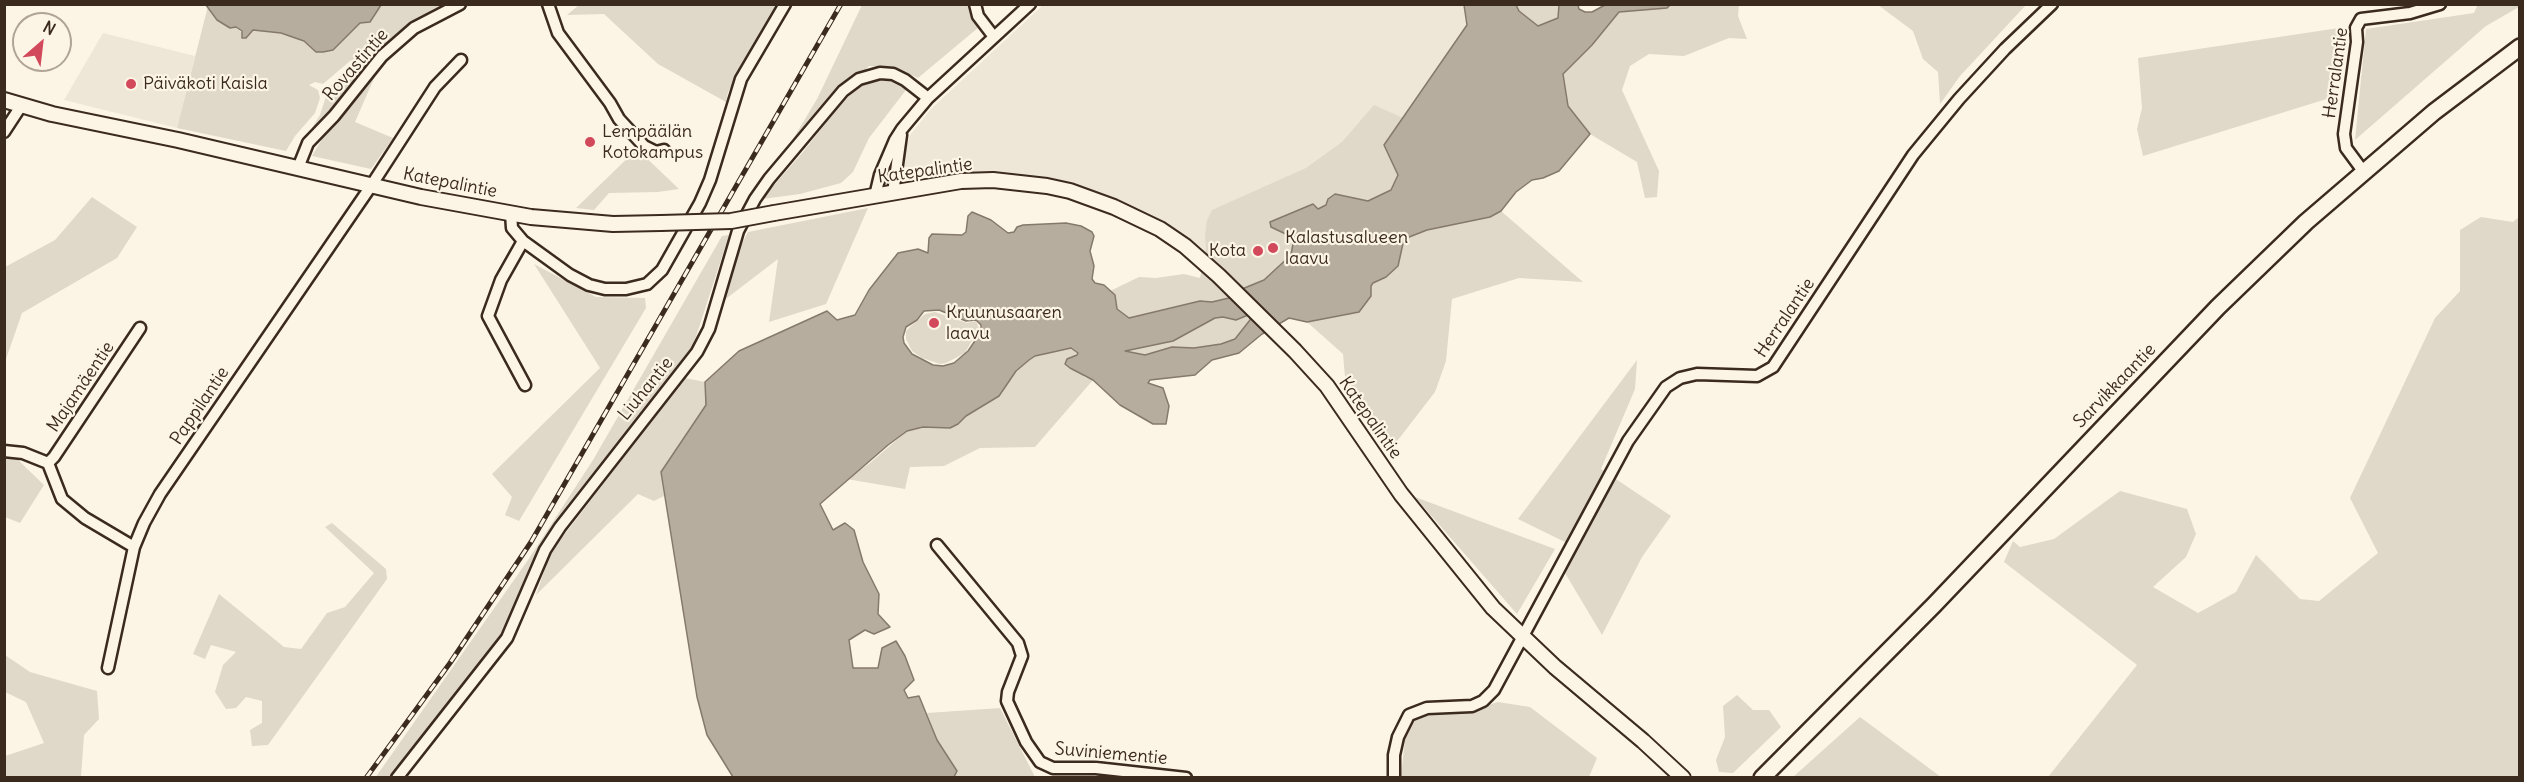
<!DOCTYPE html>
<meta charset="utf-8">
<style>
body{margin:0}
#map{position:relative;width:2524px;height:782px;overflow:hidden;background:#fcf5e5;font-family:Delius,sans-serif}
canvas{display:block}
.frame{position:absolute;inset:0;border:6px solid #3b2a1e;pointer-events:none}
.north{position:absolute;left:12px;top:12px;width:60px;height:60px;box-sizing:border-box;background:#fcf5e5;border:2px solid #afa495;border-radius:50%;rotate:28deg;font-size:16px;font-weight:700;line-height:24px;text-align:center;color:#3b2a1e}
.north::after{content:'';display:block;margin:auto;width:21px;height:27px;background:#d1495b;clip-path:polygon(50% 0,100% 100%,50% 72%,0 100%)}
</style>
<div id="map">
<canvas width="2524" height="782"></canvas>
<div class="frame"></div>
<div class="north">N</div>
</div>
<script>
const g = document.querySelector('canvas').getContext('2d');
g.lineJoin = 'round';
function fillPath(path, color) {
  g.fillStyle = color;
  g.fill(path, 'evenodd');
}
function toPath(rows) {
  const path = new Path2D();
  for (const r of rows) {
    path.moveTo(r[0], r[1]);
    for (let i = 2; i < r.length; i += 2) path.lineTo(r[i], r[i + 1]);
  }
  return path;
}
function trace(path, color, width, dash) {
  g.strokeStyle = color;
  g.lineWidth = width;
  g.lineCap = dash ? 'butt' : 'round';
  g.setLineDash(dash || []);
  g.stroke(path);
}
function drawText(font, color, halo, rows, align = 'center') {
  g.font = font + ' Delius,sans-serif';
  g.lineWidth = 4.5;
  g.setLineDash([]);
  g.textBaseline = 'middle';
  g.strokeStyle = halo;
  g.fillStyle = color;
  for (const [text, x, y, turn = 0] of rows) {
    g.save();
    g.translate(x, y);
    g.rotate((+turn || 0) * Math.PI / 180);
    g.textAlign = isNaN(turn) ? turn : align;
    if (halo) g.strokeText(text, 0, 0);
    g.fillText(text, 0, 0);
    g.restore();
  }
}
fillPath(toPath([
 [1043,5,1464,5,1467,25,1384,145,1242,289,1201,247,1163,221,1092,190,1047,178,1020,175,995,172,931,175,919,167,901,167,910,135,931,109],
 [103,33,195,56,177,128,64,100]
]), '#eee6d6');
fillPath(toPath([
 [580,4,778,5,728,92,726,102,658,64,604,14,567,15],
 [2478,4,2519,5,2519,7,2486,26,2355,140,2366,29,2474,13],
 [381,5,446,5,400,31,377,52,315,131,312,128,320,115,329,87,360,58,350,61,323,84,315,82,309,85,318,90,320,98,315,113,295,136,286,151,177,128,208,6,217,20,230,28,236,27,247,38,253,30,281,33,304,41,316,52,323,52,333,50,360,23,373,18,374,13],
 [862,5,970,5,971,15,979,27,918,78,898,69,869,66,787,149,817,99],
 [1516,5,1559,5,1558,18,1538,26,1519,11],
 [1670,5,1739,5,1738,16,1747,39,1729,38,1684,56,1649,54,1630,66,1622,90,1659,171,1657,197,1645,198,1637,162,1590,134,1568,106,1563,74,1592,45,1619,12,1667,8],
 [1878,5,2026,5,1960,76,1940,104,1938,72,1923,59,1913,31],
 [2339,28,2333,97,2143,156,2137,129,2142,108,2138,58],
 [375,76,355,122,393,138,371,169,312,156,324,136],
 [874,80,895,81,906,90,869,138,853,172,841,183,800,194,762,199,803,152,839,106,858,87],
 [1374,105,1403,118,1490,217,1501,211,1583,282,1519,278,1452,299,1446,361,1435,392,1391,449,1366,418,1358,396,1345,377,1343,354,1307,322,1297,319,1289,318,1262,334,1239,353,1212,360,1195,375,1150,380,1147,383,1114,350,1117,309,1115,295,1110,291,1139,277,1156,278,1184,274,1200,278,1206,248,1205,237,1207,220,1212,210,1306,168,1342,142],
 [637,149,679,189,658,192,609,193,594,210,576,208],
 [92,197,137,227,117,258,22,313,5,362,5,267,55,240],
 [868,208,826,304,769,322,778,259,723,301,737,253,748,232],
 [2481,217,2513,222,2519,217,2519,777,2048,777,2137,665,2004,562,2013,541,2020,547,2054,539,2120,491,2187,509,2196,534,2186,557,2153,587,2198,613,2236,592,2256,555,2300,599,2319,601,2378,553,2350,498,2435,318,2460,291,2460,230],
 [729,235,692,349,599,466,545,540,530,565,500,638,390,777,375,778,528,560,593,460,722,236],
 [534,264,596,297,645,298,646,308,519,521,505,515,512,497,492,474,600,368],
 [935,312,967,323,976,321,979,328,965,353,946,363,940,364,922,358,912,351,906,339,906,331,911,326,925,314],
 [1071,348,1078,353,1084,377,1093,380,1035,447,980,448,944,466,910,467,905,489,847,479,870,463,907,431,923,427,933,428,958,424,966,416,983,406,1016,371,1029,360,1035,356],
 [1637,360,1635,389,1601,469,1671,516,1642,557,1602,635,1565,573,1577,548,1518,519],
 [685,378,705,382,707,404,661,472,664,496,654,501,638,494,536,595,551,552],
 [5,457,15,457,44,485,20,523,5,517],
 [1415,497,1555,549,1517,614],
 [332,523,386,569,387,579,268,745,252,746,250,730,262,723,262,701,246,697,236,708,226,709,215,692,223,665,236,652,211,645,205,659,193,654,219,594,284,647,301,649,327,613,345,607,374,573,325,527],
 [5,655,30,672,97,691,99,719,84,735,81,777,5,777,5,756,44,743,26,702,5,692],
 [1737,695,1753,710,1769,710,1781,727,1733,773,1719,772,1716,760,1725,737,1723,706],
 [1498,702,1530,707,1597,758,1589,777,1401,778,1405,739,1414,720,1434,712,1469,711],
 [1000,708,1035,777,954,777,957,771,937,740,927,713],
 [1860,717,1941,777,1793,777]
]), '#e0d8c8');
const water = toPath([
 [206,5,381,5,370,22,360,23,333,50,323,52,316,52,304,41,281,33,253,30,246,38,242,38,242,31,236,27,230,28,217,20,206,5],
 [1464,5,1516,5,1519,11,1538,26,1558,18,1559,5,1578,5,1579,9,1585,12,1592,12,1605,5,1670,5,1667,8,1619,12,1592,45,1563,74,1568,106,1590,134,1559,171,1543,178,1532,180,1516,192,1501,211,1490,217,1427,230,1404,239,1398,266,1386,277,1373,283,1371,286,1371,296,1359,312,1307,322,1289,318,1262,334,1239,353,1212,360,1195,375,1150,380,1148,383,1163,388,1169,406,1166,424,1153,424,1120,405,1093,380,1070,368,1065,364,1067,359,1077,355,1078,353,1071,348,1035,356,1029,360,1016,371,999,396,966,416,958,424,950,428,923,427,907,431,888,445,820,504,833,530,845,523,854,530,863,562,879,594,878,614,890,627,874,634,865,630,849,640,853,668,878,668,882,648,896,641,905,656,914,680,904,690,908,698,919,696,937,740,957,771,954,777,733,777,707,735,697,697,661,472,706,405,705,382,739,351,827,311,837,320,855,315,869,290,898,253,918,249,928,253,929,238,932,234,962,235,966,232,968,216,972,212,991,220,1008,233,1014,232,1017,227,1023,225,1066,223,1081,226,1092,232,1094,236,1090,251,1094,266,1092,279,1095,283,1104,285,1115,295,1117,309,1129,318,1200,301,1212,302,1233,297,1242,289,1264,280,1291,255,1294,238,1271,227,1270,222,1313,204,1318,209,1326,205,1328,199,1335,194,1368,201,1391,190,1398,175,1384,145,1467,25,1464,5],
 [939,310,966,321,976,320,981,325,981,332,968,351,954,363,943,366,933,365,912,354,904,343,903,337,906,327,917,320,924,311,939,310],
 [1248,315,1251,316,1250,320,1235,339,1221,344,1194,348,1172,347,1145,355,1125,351,1173,341,1215,318,1223,317,1236,320,1248,315]
]);
fillPath(water, '#b7ad9e');
trace(water, '#85796b', 1.5);
const minor = toPath([
 [548,4,558,33,610,103,619,119,644,146,656,152,664,150],
 [975,4,978,16,994,37],
 [4,132,21,106],
 [298,168,308,143,334,116,382,56,414,28,460,4],
 [2363,171,2346,148,2344,134,2357,42,2356,28,2361,19,2410,13,2440,4],
 [893,193,901,135],
 [875,196,880,175,895,140,902,129,928,98,1030,4],
 [511,213,512,228,523,241,570,275,589,285,605,289,626,289,647,284,662,270,700,203,710,180,741,79,785,4],
 [523,241,501,280,488,316,525,385],
 [4,451,23,453,48,463,62,499,85,518,134,547],
 [48,463,54,457,140,328],
 [937,545,1018,643,1022,656,1008,692,1007,701,1026,742,1040,762,1053,768,1096,768,1186,778],
 [108,668,134,547,144,523,160,494,371,186,435,87,461,60],
 [397,778,507,638,545,550,560,527,697,352,709,329,738,231,755,199,769,179,843,91,859,79,880,73,893,74,905,80,928,98],
 [1394,778,1394,755,1398,737,1409,715,1427,708,1472,706,1483,701,1494,690,1628,441,1666,387,1680,378,1697,374,1757,376,1773,367,1913,155,1959,99,2005,49,2052,4]
]);
const tertiary = toPath([
 [4,100,52,114,178,140,421,197,531,217,613,224,661,223],
 [774,213,961,181,993,180,1047,186,1070,191,1114,207,1160,229,1185,246,1219,276,1295,351,1327,386,1401,494,1493,608,1555,667,1643,741,1683,778]
]);
const secondary = toPath([
 [1762,778,1934,605,2218,307,2306,222,2434,112,2520,47]
]);
trace(minor, '#3b2a1e', 15);
trace(tertiary, '#3b2a1e', 18);
trace(secondary, '#3b2a1e', 20);
trace(minor, '#fcf5e5', 10);
trace(tertiary, '#fcf5e5', 14);
trace(secondary, '#fcf5e5', 15);
const rail = toPath([
 [366,778,450,663,531,542,841,4]
]);
trace(rail, '#3b2a1e', 5);
trace(rail, '#fcf5e5', 3, [9]);
const tertiaryBridge = toPath([
 [661,223,731,221,774,213]
]);
trace(tertiaryBridge, '#3b2a1e', 18, []);
trace(tertiaryBridge, '#fcf5e5', 14);
for (const [x, y, r, color] of [
 [131,84,6,"#d1495b"],
 [590,142,6,"#d1495b"],
 [1273,248,6,"#d1495b"],
 [1258,251,6,"#d1495b"],
 [934,323,6,"#d1495b"]
]) {
  const dot = new Path2D();
  dot.arc(x, y, r, 0, 2 * Math.PI);
  g.fillStyle = color;
  g.fill(dot);
  trace(dot, '#fcf5e5', 2);
}
drawText('18px', '#3b2a1e', '#fcf5e5', [
 ["Rovastintie",356,65,-49],
 ["Herralantie",2336,73,-82],
 ["Katepalintie",925,171,-8],
 ["Katepalintie",450,183,11],
 ["Herralantie",1785,318,-56],
 ["Sarvikkaantie",2115,386,-46],
 ["Majamäentie",81,387,-56],
 ["Liuhantie",646,389,-51],
 ["Pappilantie",200,406,-56],
 ["Katepalintie",1370,418,55],
 ["Suviniementie",1111,754,5]
]);
drawText('18px', '#3b2a1e', '#fcf5e5', [
 ["Päiväkoti Kaisla",143,84],
 ["Lempäälän",602,132],
 ["Kotokampus",602,153],
 ["Kalastusalueen",1285,238],
 ["laavu",1285,259],
 ["Kota",1246,251,"right"],
 ["Kruunusaaren",946,313],
 ["laavu",946,334]
], 'left');
</script>
